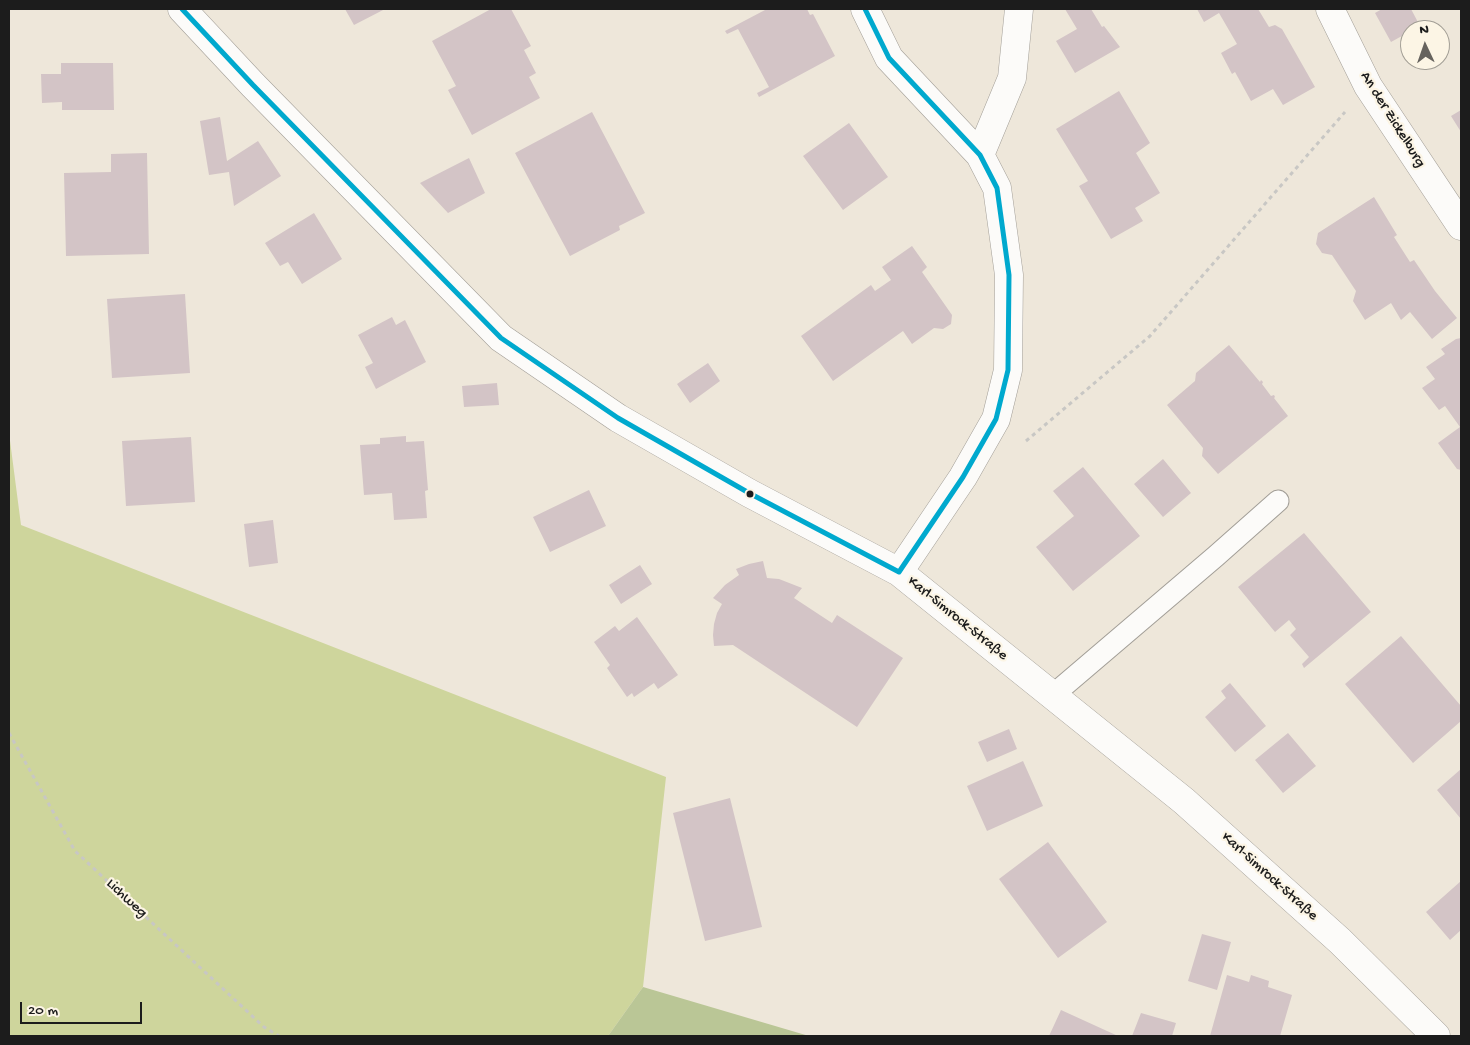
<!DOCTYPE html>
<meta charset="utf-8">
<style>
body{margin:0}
#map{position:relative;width:1470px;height:1045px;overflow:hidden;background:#eee7da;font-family:"Gochi Hand",sans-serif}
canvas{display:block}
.frame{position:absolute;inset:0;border:10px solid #1c1c1c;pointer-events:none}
.north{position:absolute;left:1400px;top:20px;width:50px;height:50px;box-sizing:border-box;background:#fcf5e5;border:1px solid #a29e95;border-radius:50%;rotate:357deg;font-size:14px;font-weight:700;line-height:20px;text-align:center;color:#1c1c1c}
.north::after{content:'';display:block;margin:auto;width:18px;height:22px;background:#66635e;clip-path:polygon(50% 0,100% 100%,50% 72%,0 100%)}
.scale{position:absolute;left:20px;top:1002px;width:122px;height:22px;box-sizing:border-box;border:2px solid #1c1c1c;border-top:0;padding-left:6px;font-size:15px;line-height:18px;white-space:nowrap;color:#1c1c1c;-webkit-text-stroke:4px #fcf5e5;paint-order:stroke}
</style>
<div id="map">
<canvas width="1470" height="1045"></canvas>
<div class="frame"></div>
<div class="north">N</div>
<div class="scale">20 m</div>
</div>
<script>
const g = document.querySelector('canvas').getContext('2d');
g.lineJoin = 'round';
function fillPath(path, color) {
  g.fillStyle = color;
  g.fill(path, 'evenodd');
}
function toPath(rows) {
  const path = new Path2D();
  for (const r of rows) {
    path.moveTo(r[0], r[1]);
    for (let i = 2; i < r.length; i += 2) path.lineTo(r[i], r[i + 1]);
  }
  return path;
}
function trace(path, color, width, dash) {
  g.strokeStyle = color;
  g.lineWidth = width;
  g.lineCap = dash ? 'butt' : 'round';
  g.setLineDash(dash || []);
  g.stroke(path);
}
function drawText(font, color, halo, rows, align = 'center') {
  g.font = font + ' "Gochi Hand",sans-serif';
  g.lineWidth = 4.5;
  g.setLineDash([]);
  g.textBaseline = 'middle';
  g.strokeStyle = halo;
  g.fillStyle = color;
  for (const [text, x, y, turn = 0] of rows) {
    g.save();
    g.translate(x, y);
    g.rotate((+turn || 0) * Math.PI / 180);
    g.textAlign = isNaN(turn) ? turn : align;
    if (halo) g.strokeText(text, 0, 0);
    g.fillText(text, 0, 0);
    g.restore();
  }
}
fillPath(toPath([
 [9,433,21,525,666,777,643,987,608,1036,9,1036]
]), '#ced59c');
fillPath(toPath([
 [643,987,809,1036,608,1036]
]), '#bac696');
fillPath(toPath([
 [345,9,385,9,354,25],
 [491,9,511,9,531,46,524,50,536,73,529,77,540,98,472,135,448,90,456,86,432,41],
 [764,9,807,9,810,15,813,14,835,56,759,97,757,93,769,87,738,29,727,34,725,31,765,10],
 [1065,9,1091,9,1102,27,1104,26,1120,47,1075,73,1056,41,1077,29],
 [1197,9,1258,9,1269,27,1275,25,1282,29,1315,87,1283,105,1273,89,1251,101,1235,72,1232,74,1221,53,1237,44,1219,13,1204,22],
 [1382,9,1411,9,1420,26,1391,42,1375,13],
 [61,63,113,63,114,110,62,110,62,102,42,103,41,74,61,74],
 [1119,91,1150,143,1136,153,1160,193,1135,208,1143,221,1111,239,1079,186,1088,181,1056,129],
 [1461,110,1461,132,1451,116],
 [592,112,645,213,619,226,620,230,570,256,515,153],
 [220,117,227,161,258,141,281,176,234,206,229,172,209,175,200,121],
 [849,123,888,177,843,210,803,156],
 [147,153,149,254,66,256,64,173,111,172,111,154],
 [469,158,485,193,448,213,420,183],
 [1374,197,1397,235,1394,237,1410,262,1414,260,1435,291,1457,318,1432,339,1410,312,1401,320,1391,303,1365,320,1353,301,1356,291,1332,255,1322,253,1316,244,1318,233],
 [314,213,342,259,302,284,288,262,280,266,265,243],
 [912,246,927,267,922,272,952,315,951,324,943,329,934,328,912,344,903,331,833,381,801,336,871,285,875,291,891,280,882,267],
 [185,294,190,373,112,378,107,299],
 [392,317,396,325,405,320,426,362,376,389,365,367,373,363,358,335],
 [1461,338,1461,470,1457,469,1438,443,1460,427,1445,406,1439,410,1422,388,1435,379,1426,367,1445,354,1441,349,1456,339],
 [1229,345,1260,382,1261,380,1263,382,1262,384,1271,396,1274,395,1275,397,1274,398,1288,416,1218,474,1202,456,1203,448,1167,405,1195,381,1196,373],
 [708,363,720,381,690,403,677,384],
 [497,383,499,405,464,407,462,386],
 [406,436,406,442,424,441,428,490,425,491,427,518,394,520,392,493,364,495,360,445,380,444,380,438],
 [191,437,195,502,126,506,122,441],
 [1163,459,1191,493,1163,517,1134,484],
 [1083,467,1140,536,1073,591,1036,547,1074,516,1053,491],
 [589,490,606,526,550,552,533,517],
 [273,520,278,563,249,567,244,524],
 [1304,533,1371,612,1304,668,1302,664,1309,657,1290,635,1296,629,1289,620,1275,632,1238,587],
 [763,561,767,578,779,579,802,588,794,598,832,623,837,615,903,658,857,727,733,645,714,646,713,635,714,624,717,613,722,604,713,598,725,585,739,575,736,569,749,564],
 [640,565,652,584,621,604,609,585],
 [637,617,678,675,658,689,654,683,634,697,632,693,627,697,607,668,610,665,594,642,615,626,619,631],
 [1401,636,1461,706,1461,721,1413,763,1345,684],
 [1230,683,1266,726,1235,752,1205,717,1226,698,1221,691],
 [1009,729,1017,749,987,762,978,742],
 [1288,733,1316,766,1283,793,1255,760],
 [1023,761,1043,806,987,831,967,786],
 [1461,769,1461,819,1437,790],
 [730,798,762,927,705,941,673,813],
 [1048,842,1107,922,1058,958,999,879],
 [1461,881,1461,930,1450,940,1426,912],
 [1202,934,1231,942,1217,990,1188,981],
 [1227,975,1249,982,1251,975,1269,981,1268,987,1292,995,1280,1036,1210,1036],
 [1061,1010,1118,1036,1049,1036],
 [1141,1013,1176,1023,1172,1036,1132,1036]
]), '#d3c4c6');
const lane = toPath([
 [1053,695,1216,556,1278,501]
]);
const street = toPath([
 [182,9,253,85,501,338,618,418,749,493,899,572,1184,801,1340,941,1436,1036],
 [865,9,889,58,980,155,997,188,1009,275,1008,370,996,419,963,477,899,572],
 [1330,9,1368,86,1461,226],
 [980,155,1012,78,1019,9]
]);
trace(lane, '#a29e97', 23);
trace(street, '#a29e97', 29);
trace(toPath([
 [1026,441,1150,336,1345,112],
 [9,733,75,851,264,1027,279,1036]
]), '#c8c7c4', 3, [4, 4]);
trace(lane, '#fcfbf9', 21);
trace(street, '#fcfbf9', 28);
trace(toPath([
 [182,9,253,85,501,338,618,418,749,493,899,572,963,477,996,419,1008,370,1009,275,997,188,980,155,889,58,865,9]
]), '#00a9ce', 5);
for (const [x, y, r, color] of [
 [750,494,4.5,"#1c1c1c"]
]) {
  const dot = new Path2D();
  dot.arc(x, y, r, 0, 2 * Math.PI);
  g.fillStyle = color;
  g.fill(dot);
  trace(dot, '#fcf5e5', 2);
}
drawText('15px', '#1c1c1c', '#fcf5e5', [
 ["An der Zickelburg",1392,120,58],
 ["Karl-Simrock-Straße",957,619,39],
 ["Karl-Simrock-Straße",1269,877,42],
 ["Lichweg",126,899,43]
]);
</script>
